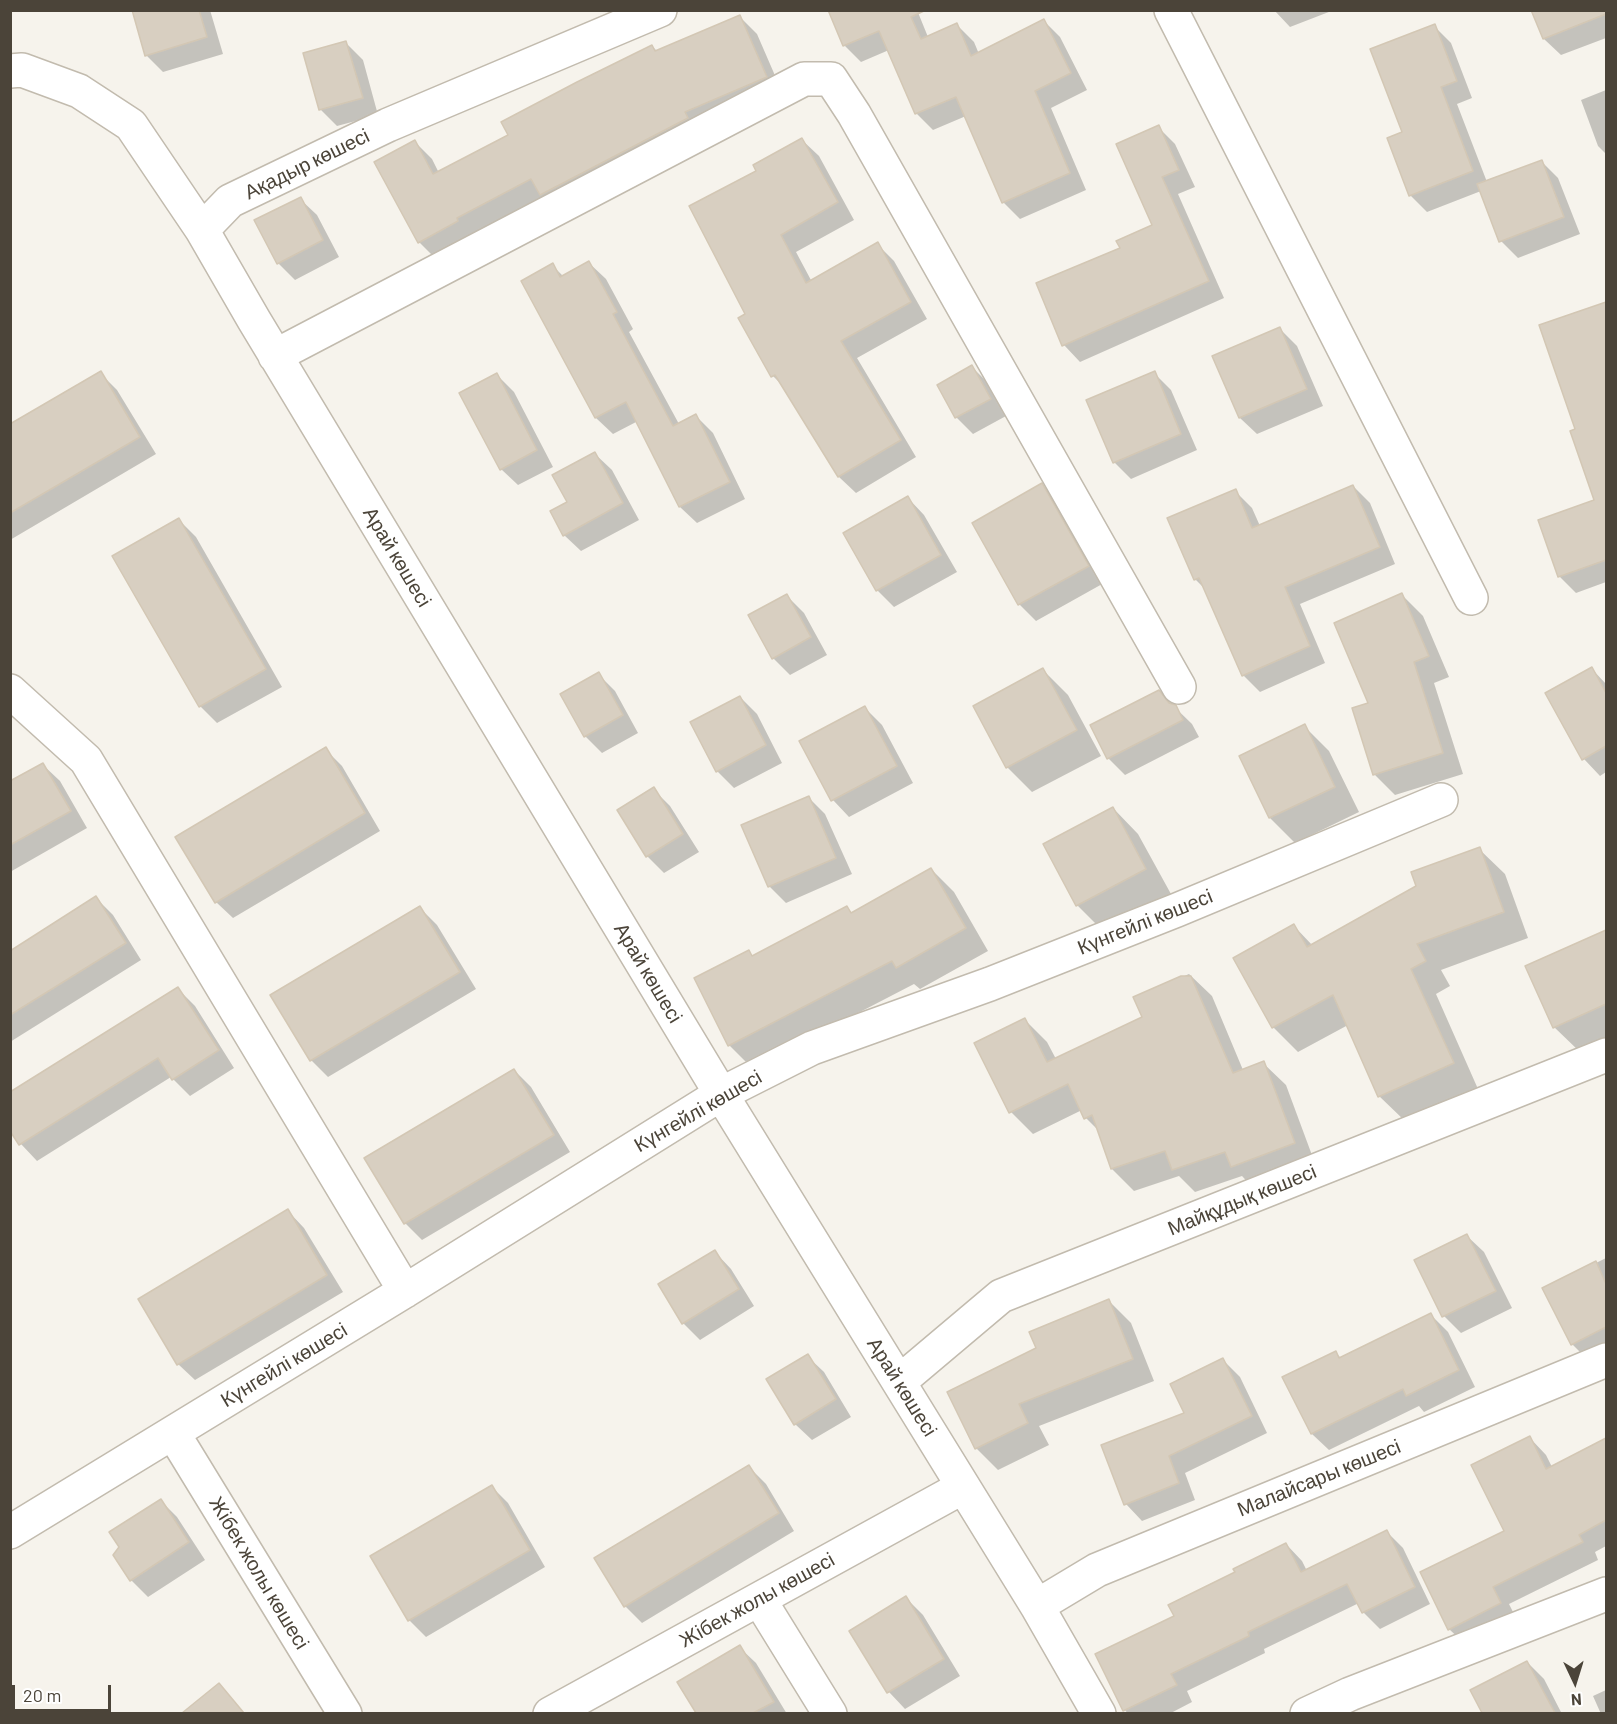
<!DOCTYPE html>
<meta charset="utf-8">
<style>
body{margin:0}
#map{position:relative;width:1617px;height:1724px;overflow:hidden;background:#f6f3ec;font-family:Barlow,sans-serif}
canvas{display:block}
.frame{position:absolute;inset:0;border:12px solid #4b4439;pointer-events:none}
.north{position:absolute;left:1545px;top:1652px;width:60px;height:60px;-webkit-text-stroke:4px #fff;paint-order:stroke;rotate:176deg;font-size:16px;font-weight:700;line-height:24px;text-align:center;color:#4b4439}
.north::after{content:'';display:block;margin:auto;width:21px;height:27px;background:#4b4439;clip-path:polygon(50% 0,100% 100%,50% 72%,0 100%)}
.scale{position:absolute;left:12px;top:1685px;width:99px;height:27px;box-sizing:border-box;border:3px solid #4b4439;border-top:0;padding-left:8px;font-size:18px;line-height:21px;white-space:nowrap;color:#4b4439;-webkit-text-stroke:4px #fff;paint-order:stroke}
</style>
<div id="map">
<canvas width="1617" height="1724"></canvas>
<div class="frame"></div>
<div class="north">N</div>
<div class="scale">20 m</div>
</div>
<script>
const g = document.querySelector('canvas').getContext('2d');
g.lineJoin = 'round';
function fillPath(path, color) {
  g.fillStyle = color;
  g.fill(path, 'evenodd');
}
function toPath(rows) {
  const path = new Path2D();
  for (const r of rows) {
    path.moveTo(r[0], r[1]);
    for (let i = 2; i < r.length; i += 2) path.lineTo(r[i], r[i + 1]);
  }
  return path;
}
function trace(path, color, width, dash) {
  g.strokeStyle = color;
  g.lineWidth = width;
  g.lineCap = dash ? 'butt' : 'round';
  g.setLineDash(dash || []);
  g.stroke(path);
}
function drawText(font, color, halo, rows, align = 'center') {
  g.font = font + ' Barlow,sans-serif';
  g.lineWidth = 4.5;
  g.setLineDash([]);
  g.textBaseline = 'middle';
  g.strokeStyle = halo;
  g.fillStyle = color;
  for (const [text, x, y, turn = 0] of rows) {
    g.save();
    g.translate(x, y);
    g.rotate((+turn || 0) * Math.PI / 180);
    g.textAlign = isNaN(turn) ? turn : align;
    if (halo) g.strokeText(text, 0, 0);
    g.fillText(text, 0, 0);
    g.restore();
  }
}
fillPath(toPath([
 [134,10,210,10,223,54,163,72,146,55],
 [917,10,928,37,957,25,974,42,979,54,1044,21,1060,37,1087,90,1051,108,1086,190,1020,219,1003,202,966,116,933,130,916,113,889,50,861,62,844,45],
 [1274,10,1334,10,1290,27],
 [1533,10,1606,10,1606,38,1561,55,1544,39],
 [740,17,757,34,783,94,436,259,419,242,415,142,432,159,439,173,510,136,652,46,658,52],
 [1434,26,1451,43,1472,98,1457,104,1487,182,1542,162,1558,178,1580,234,1518,258,1501,241,1481,191,1427,212,1410,195],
 [346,43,363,60,378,115,337,126,320,109],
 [1606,90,1606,154,1598,146,1581,100],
 [1158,127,1175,144,1195,187,1178,194,1224,298,1080,362,1064,345,1122,249,1154,226],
 [802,140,819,156,854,220,796,252,812,282,877,244,894,261,927,319,857,358,916,457,856,493,839,477,785,388,773,376,747,314,758,172],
 [300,199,317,215,339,257,295,280,278,263],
 [589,263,606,279,633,329,629,332,679,424,696,416,713,433,745,499,697,523,680,507,638,421,613,434,596,418,523,282,552,265,564,277],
 [1603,305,1606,308,1606,499,1589,482,1577,430],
 [1280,329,1297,346,1323,406,1257,434,1240,418],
 [972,367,989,384,1006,416,973,434,956,417,939,385],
 [100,373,117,390,156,454,10,540,10,426],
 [1154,373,1171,390,1197,450,1131,479,1114,462],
 [497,375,514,392,553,467,518,485,501,469],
 [595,454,612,470,639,520,581,551,564,535,569,503],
 [1042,485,1059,502,1104,583,1036,621,1019,604],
 [1353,486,1370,503,1395,564,1300,604,1325,663,1260,692,1243,675,1207,591,1195,579,1235,491,1252,508,1260,526],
 [908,498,924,515,957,572,894,607,877,590,845,533],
 [1598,500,1606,509,1606,582,1576,593,1559,576],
 [179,520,196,537,282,687,217,723,200,706,114,556],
 [1402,595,1423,616,1449,677,1434,683,1463,774,1395,795,1374,774,1370,704],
 [787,596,804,613,827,655,790,675,773,658],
 [1592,669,1606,684,1606,772,1600,776,1584,759],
 [1043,670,1068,695,1101,756,1032,792,1007,767],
 [598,674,615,691,638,733,602,753,585,736],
 [1159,692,1192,724,1199,737,1125,775,1108,758],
 [740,697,757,714,782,763,734,788,717,771],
 [865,708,882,725,913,783,849,817,833,800],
 [1304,726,1329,751,1359,812,1295,843,1270,818,1241,757],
 [325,749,342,766,380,831,233,918,216,902],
 [43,765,60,781,87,828,10,872,10,783],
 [653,789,670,806,699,852,664,873,647,856],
 [808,797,825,814,852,874,786,903,769,886],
 [1113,808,1138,834,1171,894,1102,930,1077,905],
 [1479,849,1505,874,1528,938,1441,970,1450,986,1436,994,1478,1089,1405,1121,1379,1096,1348,1025,1298,1052,1273,1027,1294,926,1313,946,1418,887],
 [931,869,954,892,988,951,920,989,914,984,752,1068,729,1045,749,952,754,957,847,907,853,914],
 [96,898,113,915,141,960,10,1042,10,952],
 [420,908,437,925,476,989,328,1077,311,1060],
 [1602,933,1606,938,1606,1040,1580,1052,1554,1027],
 [1189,974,1212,996,1243,1070,1263,1063,1286,1085,1316,1166,1254,1189,1242,1176,1195,1192,1179,1176,1134,1191,1112,1169,1100,1132,1086,1118,1082,1110,1033,1134,1011,1112,1025,1020,1047,1042,1056,1059,1144,1017,1135,997],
 [178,989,195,1006,234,1068,190,1096,171,1077,37,1161,21,1144,10,1128],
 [514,1070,531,1087,570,1152,422,1240,405,1223],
 [288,1211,304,1228,343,1292,195,1380,178,1364],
 [1467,1236,1484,1252,1512,1308,1461,1333,1444,1316,1416,1260],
 [715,1252,731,1269,754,1306,700,1340,683,1323],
 [1606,1258,1606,1352,1589,1361,1572,1344,1544,1289],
 [1109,1301,1131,1323,1154,1381,1039,1426,1049,1445,998,1470,976,1448,1038,1349],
 [1431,1315,1448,1332,1475,1387,1424,1412,1419,1406,1329,1450,1312,1434,1284,1378,1336,1353,1341,1358],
 [807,1356,824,1372,851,1417,812,1440,795,1424],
 [1223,1360,1240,1377,1267,1433,1185,1473,1195,1500,1142,1521,1126,1504],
 [1530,1438,1546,1455,1552,1467,1606,1439,1606,1546,1595,1552,1598,1560,1509,1604,1517,1620,1466,1645,1449,1629,1506,1532],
 [749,1467,766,1484,794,1531,642,1623,625,1606],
 [491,1486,508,1503,545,1567,426,1637,409,1620],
 [161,1501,177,1517,205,1560,148,1597,131,1580,115,1555],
 [1386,1531,1403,1548,1430,1604,1380,1629,1363,1612,1359,1603,1264,1649,1265,1653,1187,1691,1192,1702,1169,1714,1128,1714,1125,1710,1176,1616,1237,1573,1286,1544,1302,1561,1307,1571],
 [906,1598,923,1615,960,1676,905,1709,889,1692,851,1631],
 [739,1647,756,1663,787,1714,697,1714,679,1682],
 [1527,1662,1544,1679,1562,1714,1484,1714,1472,1691],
 [219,1685,245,1714,185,1714],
 [1606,1690,1606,1714,1601,1714,1593,1696]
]), '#0003');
const building = toPath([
 [132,10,199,10,207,37,145,56,132,10],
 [828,10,926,10,911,17,921,39,957,23,971,56,1044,19,1071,73,1035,91,1070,173,1002,203,956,97,915,114,879,31,843,46,828,10],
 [1531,10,1606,10,1606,14,1543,39,1531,10],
 [740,15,767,77,685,112,688,118,540,195,531,179,457,218,458,221,418,243,374,162,415,140,433,174,508,135,501,122,577,82,652,45,655,51,740,15],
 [1435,24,1457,81,1441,87,1473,171,1409,196,1387,138,1402,132,1370,49,1435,24],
 [346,41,363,98,319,110,303,53,346,41],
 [1159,125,1179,170,1162,177,1209,281,1062,346,1036,283,1120,248,1116,241,1152,225,1116,144,1159,125],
 [802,138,838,202,781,235,806,283,878,242,911,302,841,341,901,440,838,477,775,375,771,377,738,318,745,314,689,206,756,171,753,165,802,138],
 [1542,160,1564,217,1499,242,1477,184,1542,160],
 [301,197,323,240,277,264,254,220,301,197],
 [589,261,617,312,613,314,673,426,696,414,730,482,679,507,626,402,595,418,521,281,553,263,560,277,589,261],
 [1606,302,1606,560,1558,577,1538,520,1594,500,1570,431,1575,429,1539,325,1606,302],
 [1280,327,1307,389,1239,418,1212,356,1280,327],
 [972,365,991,399,955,418,937,385,972,365],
 [101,371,140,437,10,513,10,424,101,371],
 [1155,371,1181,434,1113,463,1086,400,1155,371],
 [497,373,537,450,500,470,459,393,497,373],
 [595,452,623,503,563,536,550,511,567,502,552,475,595,452],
 [1042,483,1089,566,1018,605,972,523,1042,483],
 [1353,485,1380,547,1285,587,1310,646,1242,676,1199,578,1194,580,1167,518,1236,489,1252,528,1353,485],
 [908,496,941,555,876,591,843,533,908,496],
 [179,518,266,669,199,707,112,556,179,518],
 [1402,593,1429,656,1414,662,1443,753,1373,775,1352,708,1368,703,1334,623,1402,593],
 [787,594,811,637,772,659,748,615,787,594],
 [1592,667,1606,693,1606,746,1582,760,1545,693,1592,667],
 [1043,668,1077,730,1006,768,973,706,1043,668],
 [599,672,623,715,584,737,560,694,599,672],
 [1159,690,1169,703,1176,705,1183,720,1107,759,1090,725,1159,690],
 [740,696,766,745,716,772,690,722,740,696],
 [865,706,897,766,831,801,799,741,865,706],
 [1305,724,1335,787,1269,818,1239,756,1305,724],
 [326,747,365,813,215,903,175,837,326,747],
 [43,763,71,811,10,845,10,781,43,763],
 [654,787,683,834,646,857,617,810,654,787],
 [809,796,836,858,768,887,741,825,809,796],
 [1113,807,1146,869,1076,906,1043,844,1113,807],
 [1480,847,1504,912,1417,944,1426,961,1411,969,1454,1063,1378,1097,1333,995,1272,1028,1233,958,1294,924,1307,947,1416,886,1411,872,1480,847],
 [931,868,966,928,896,968,892,961,728,1046,694,978,749,950,752,956,847,906,851,913,931,868],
 [96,896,126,943,10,1015,10,951,96,896],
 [420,906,460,972,310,1061,270,995,420,906],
 [1606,930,1606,1004,1553,1028,1525,966,1606,930],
 [1181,976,1191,976,1233,1073,1264,1061,1295,1143,1231,1167,1225,1152,1172,1170,1165,1151,1111,1169,1092,1115,1084,1119,1068,1084,1009,1113,974,1043,1025,1018,1047,1062,1142,1017,1133,997,1181,976],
 [178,987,219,1050,172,1080,158,1058,19,1145,10,1131,10,1092,178,987],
 [514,1069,554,1135,404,1224,364,1158,514,1069],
 [288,1209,327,1275,177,1365,138,1299,288,1209],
 [1467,1234,1496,1291,1442,1317,1414,1260,1467,1234],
 [715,1250,739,1289,682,1324,658,1284,715,1250],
 [1596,1261,1606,1284,1606,1327,1571,1345,1542,1288,1596,1261],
 [1109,1299,1133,1359,1019,1404,1028,1423,975,1449,947,1392,1036,1348,1029,1332,1109,1299],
 [1431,1313,1459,1370,1406,1396,1403,1389,1311,1434,1282,1377,1336,1351,1339,1358,1431,1313],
 [808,1354,836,1399,794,1425,766,1379,808,1354],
 [1223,1358,1252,1416,1169,1456,1179,1483,1124,1505,1101,1445,1184,1413,1170,1384,1223,1358],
 [1530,1436,1546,1469,1606,1438,1606,1520,1579,1535,1583,1542,1493,1587,1501,1603,1448,1630,1420,1572,1504,1531,1471,1465,1530,1436],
 [749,1465,779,1513,624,1607,594,1558,749,1465],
 [492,1485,530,1550,408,1621,370,1556,492,1485],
 [161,1499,189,1542,130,1581,113,1555,119,1547,109,1532,161,1499],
 [1387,1530,1415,1587,1362,1613,1347,1584,1248,1632,1249,1636,1171,1674,1177,1685,1123,1711,1095,1654,1174,1616,1168,1605,1235,1572,1233,1569,1286,1543,1301,1572,1387,1530],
 [906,1596,944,1659,887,1693,849,1631,906,1596],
 [740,1645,774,1702,753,1713,696,1713,677,1682,740,1645],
 [1527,1661,1555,1713,1482,1713,1470,1690,1527,1661],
 [219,1683,244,1713,182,1713,219,1683]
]);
fillPath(building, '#d8cfc1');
trace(building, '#d3c7b4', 1.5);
const minor = toPath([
 [1171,10,1471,598],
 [10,71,22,70,79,91,131,125,202,230,254,320,721,1094,1037,1606,1099,1714],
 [202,230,230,201,388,125,660,10],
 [275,356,804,79,831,79,854,114,1179,687],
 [10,691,86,760,405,1291],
 [899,1382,1001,1296,1606,1055],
 [173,1433,345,1714],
 [10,1532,405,1291,721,1094,812,1048,990,984,1177,910,1441,800],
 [759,1599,830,1714],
 [1037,1606,1097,1570,1606,1360],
 [550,1714,963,1487],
 [1307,1714,1350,1694,1606,1594]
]);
trace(minor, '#c2bbae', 36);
trace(minor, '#fff', 33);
drawText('20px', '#4b4439', '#fff', [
 ["Ақадыр көшесі",307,164,-26],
 ["Арай көшесі",397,557,59],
 ["Күнгейлі көшесі",1145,922,-22],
 ["Арай көшесі",648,973,59],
 ["Күнгейлі көшесі",698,1111,-30],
 ["Майқұдық көшесі",1242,1200,-22],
 ["Күнгейлі көшесі",284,1365,-31],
 ["Арай көшесі",902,1387,58],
 ["Малайсары көшесі",1319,1478,-22],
 ["Жібек жолы көшесі",259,1573,59],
 ["Жібек жолы көшесі",757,1600,-29]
]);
</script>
